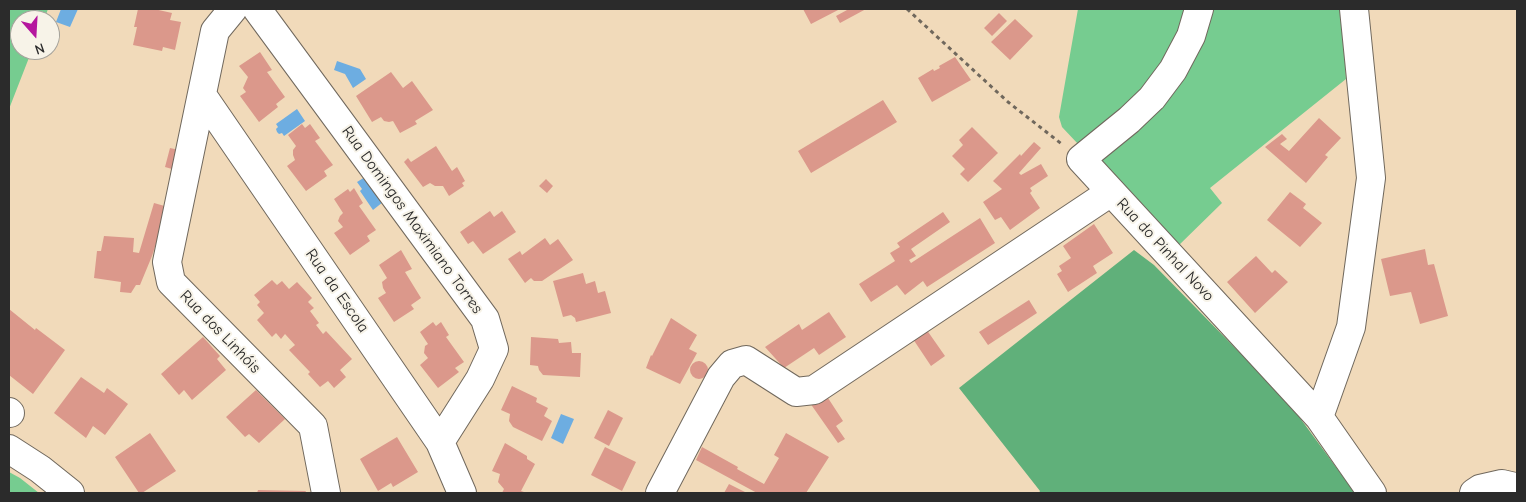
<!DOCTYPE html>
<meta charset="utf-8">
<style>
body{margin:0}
#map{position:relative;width:1526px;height:502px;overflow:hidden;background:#f1daba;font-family:"Comic Neue",sans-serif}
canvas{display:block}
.frame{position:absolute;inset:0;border:10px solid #2b2b2b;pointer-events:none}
.north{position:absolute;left:10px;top:10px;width:50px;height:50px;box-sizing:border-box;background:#f7f3e8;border:1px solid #a5a39c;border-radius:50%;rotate:161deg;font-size:14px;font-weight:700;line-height:20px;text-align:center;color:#2b2b2b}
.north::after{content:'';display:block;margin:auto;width:18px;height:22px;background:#b5179e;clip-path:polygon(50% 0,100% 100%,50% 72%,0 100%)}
</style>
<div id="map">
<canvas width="1526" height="502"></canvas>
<div class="frame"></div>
<div class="north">N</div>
</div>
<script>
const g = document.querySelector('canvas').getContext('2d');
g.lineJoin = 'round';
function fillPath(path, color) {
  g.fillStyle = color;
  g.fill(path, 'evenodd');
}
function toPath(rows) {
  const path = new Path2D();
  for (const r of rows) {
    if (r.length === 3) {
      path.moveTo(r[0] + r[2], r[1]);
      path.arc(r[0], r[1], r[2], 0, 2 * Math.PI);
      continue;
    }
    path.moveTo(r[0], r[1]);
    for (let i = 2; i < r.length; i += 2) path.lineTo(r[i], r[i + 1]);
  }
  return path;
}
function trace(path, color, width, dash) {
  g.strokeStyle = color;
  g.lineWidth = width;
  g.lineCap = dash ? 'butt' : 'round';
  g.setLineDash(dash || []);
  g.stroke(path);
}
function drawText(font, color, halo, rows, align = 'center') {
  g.font = font + ' "Comic Neue",sans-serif';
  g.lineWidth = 4;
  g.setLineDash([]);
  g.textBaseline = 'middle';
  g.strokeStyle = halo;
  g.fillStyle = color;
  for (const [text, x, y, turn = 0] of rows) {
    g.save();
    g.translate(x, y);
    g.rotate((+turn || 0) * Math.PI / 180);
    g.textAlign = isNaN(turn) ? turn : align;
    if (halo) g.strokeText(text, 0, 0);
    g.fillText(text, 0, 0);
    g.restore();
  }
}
fillPath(toPath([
 [9,9,48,9,44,20,20,20,20,50,32,50,9,109],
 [1078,9,1342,9,1346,79,1210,188,1222,203,1176,248,1062,127,1059,117],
 [9,472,20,478,39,493,9,493]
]), '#76cc90');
fillPath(toPath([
 [1134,250,1154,265,1289,403,1355,493,1039,493,1040,491,959,388]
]), '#60b07a');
fillPath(toPath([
 [61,9,78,9,70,27,56,22],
 [337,61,360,69,366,79,353,88,345,74,334,70],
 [297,109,305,121,284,136,282,133,279,134,277,132,276,129,278,127,276,124],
 [365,177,383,202,373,210,360,191,362,189,357,182],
 [561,414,574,419,563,444,551,438]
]), '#6dade1');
fillPath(toPath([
 [138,9,154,9,172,13,170,20,181,22,175,50,163,47,162,51,133,45,137,27,134,27],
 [803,9,840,9,811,24],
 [847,9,866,9,840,23,836,16,847,10],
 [999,13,1007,21,992,36,984,28],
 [1015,19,1033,36,1010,60,991,42],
 [260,52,272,70,267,72,285,97,276,104,278,107,259,122,240,96,246,92,243,88,248,77,239,66],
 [955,57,971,80,932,102,918,78,933,69,934,71,940,68,939,66],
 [391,72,403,88,412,81,433,110,415,121,417,124,400,133,393,121,389,122,384,121,381,117,372,122,356,96],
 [883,100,897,122,811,173,798,151],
 [1319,118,1341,138,1325,155,1328,157,1306,183,1265,147,1282,134,1287,139,1280,144,1289,151],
 [302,124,305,128,310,124,320,138,315,141,333,165,324,171,327,176,306,191,287,166,295,160,293,155,293,150,296,146,288,135],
 [972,127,998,153,968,182,960,174,965,169,952,156,963,145,959,140],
 [1034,142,1041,148,1019,173,1021,175,1041,164,1048,176,1030,188,1032,191,1030,193,1040,208,1010,230,1001,217,995,220,983,202,1002,189,993,181,1020,154,1021,156],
 [436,146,452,171,457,167,465,181,462,183,464,186,449,196,443,186,435,186,430,183,423,187,404,162,408,158,411,162],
 [170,148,179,150,172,169,165,167],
 [546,179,553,186,547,193,539,186],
 [354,188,363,203,359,206,376,230,367,236,370,241,350,255,334,233,343,227,338,221,340,216,343,213,334,199,348,189,350,192],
 [1290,192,1306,204,1303,208,1322,223,1300,247,1267,220],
 [154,203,168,207,152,256,140,285,136,285,131,293,120,292,121,282,94,278,97,251,101,251,104,236,134,238,133,252,139,253],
 [490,211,494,217,502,211,516,232,483,254,473,241,468,244,460,232],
 [943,212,950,222,911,249,916,256,909,260,911,263,980,218,995,243,927,287,923,281,905,295,897,285,871,302,859,284,895,261,890,253,900,247,897,243],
 [1094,224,1113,253,1093,266,1097,273,1068,292,1057,274,1062,271,1059,266,1071,258,1063,246],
 [545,238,550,245,558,239,573,260,542,281,534,281,531,278,525,283,508,259,520,251,522,255],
 [1425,249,1428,265,1434,264,1448,316,1420,324,1411,292,1390,296,1381,259],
 [401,250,412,269,405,272,421,298,411,305,414,309,394,322,378,298,386,293,383,288,382,282,387,278,379,265],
 [1256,256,1272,273,1275,270,1288,282,1255,313,1227,282],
 [583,273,586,284,595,281,598,293,605,291,611,313,576,322,575,318,571,315,563,317,553,281],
 [272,280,277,285,282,281,289,289,297,282,312,298,308,302,314,308,310,311,319,323,316,325,323,334,326,331,352,359,340,370,346,377,334,388,328,381,320,387,308,374,310,372,289,350,295,345,285,334,281,339,276,333,272,337,257,320,264,313,257,305,260,302,254,295],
 [1029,300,1037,313,988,345,979,332],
 [9,309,35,330,36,328,65,350,33,394,9,375],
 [829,312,846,337,819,355,814,348,784,368,765,347,799,324,802,330],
 [671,318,697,335,689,349,697,353,680,384,646,368,651,355,652,356],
 [433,322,436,326,441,322,449,335,446,337,464,362,455,368,459,372,438,388,420,365,428,358,424,353,425,346,428,344,420,332],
 [924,326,945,356,931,366,911,336],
 [203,337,220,356,217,359,226,370,192,400,184,390,179,395,161,374],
 [531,337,558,339,559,343,571,342,572,353,581,353,580,377,543,375,539,370,538,366,530,365],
 [699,370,9],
 [81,377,104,393,107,388,128,404,105,435,93,426,86,438,54,413],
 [512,386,537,398,536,402,548,408,544,416,552,421,542,441,513,427,509,421,510,414,501,410],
 [256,390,285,419,259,443,249,434,245,437,226,417],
 [820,397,823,401,828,398,843,421,836,426,845,439,838,443,810,403],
 [608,410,623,418,609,446,594,438],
 [150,433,176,471,142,493,139,493,115,457],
 [786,433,829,457,806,493,757,493,696,460,702,447,738,467,737,469,764,484,779,458,774,455],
 [397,437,418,472,393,487,391,483,378,491,360,459],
 [505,443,527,456,527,459,535,464,521,491,527,493,502,493,504,489,498,482,500,474,492,471],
 [605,447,636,462,622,491,591,475],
 [729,484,747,493,724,493],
 [258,490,306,491,305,493,257,493]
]), '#db988b');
const minor = toPath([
 [233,9,215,31,167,262,171,282,313,426,326,493],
 [257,9,485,319,494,349,480,379,440,442],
 [1199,9,1191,36,1173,70,1152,98,1129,120,1081,159,1319,417,1372,493],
 [202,95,440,442,462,493],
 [9,412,10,413],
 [1319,417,1351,327,1371,178,1354,9],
 [9,449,40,469,70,493],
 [660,493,721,377,732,364,746,360,796,392,814,390,1111,192],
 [1474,493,1480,489,1502,484,1515,487,1517,490]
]);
trace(minor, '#70685d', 30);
trace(toPath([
 [907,9,1008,102,1063,145]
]), '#70685d', 3, [4, 4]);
trace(minor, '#fff', 28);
drawText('16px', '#2b2b2b', '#f7f3e8', [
 ["Rua Domingos Maximiano Torres",412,220,54],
 ["Rua do Pinhal Novo",1165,250,47],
 ["Rua da Escola",337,291,55],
 ["Rua dos Linhóis",220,332,46]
]);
</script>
